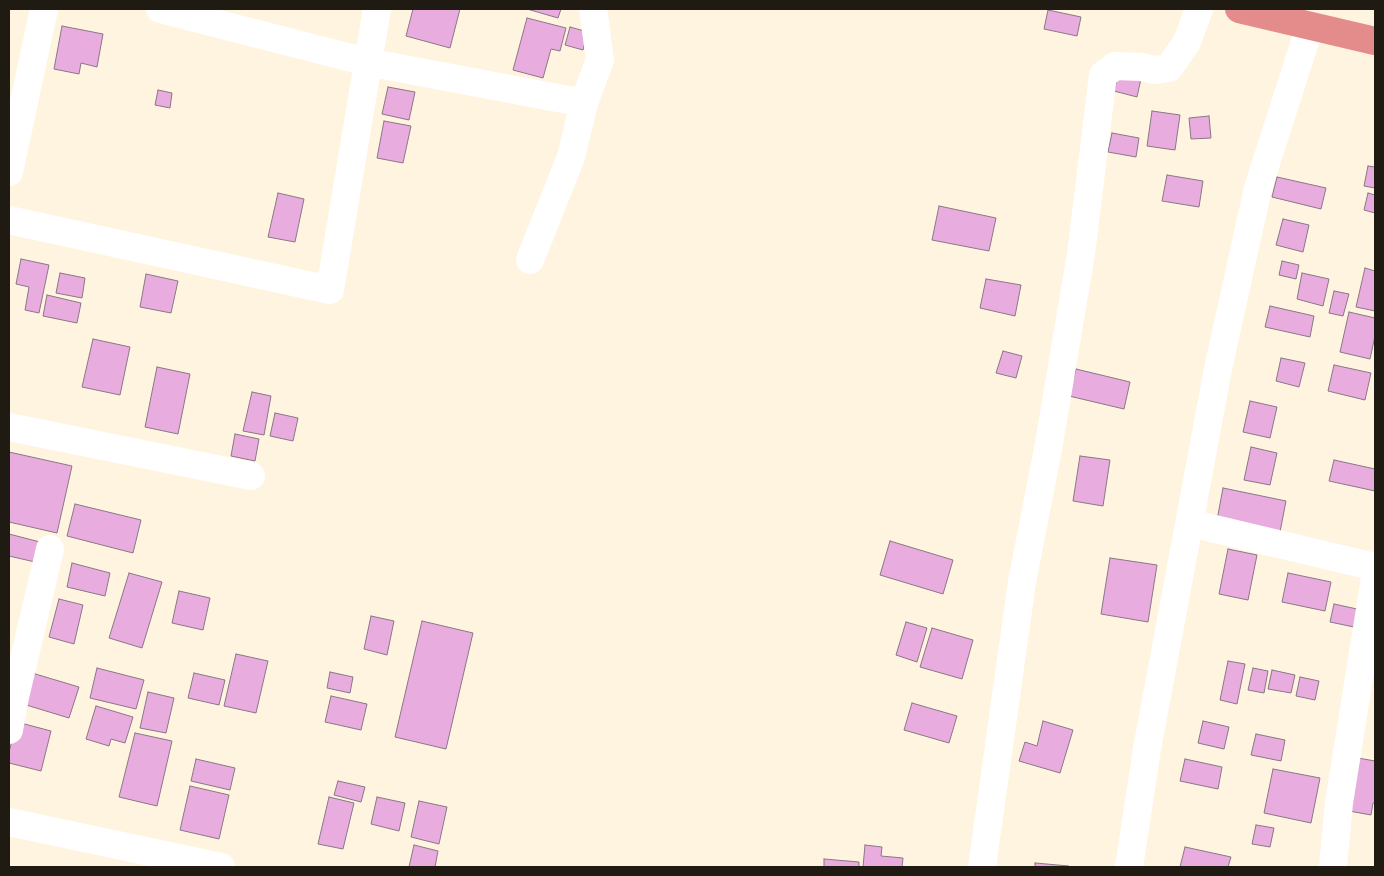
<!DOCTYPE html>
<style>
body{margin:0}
#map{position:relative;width:1384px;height:876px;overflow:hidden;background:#fff4df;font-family:Jost,sans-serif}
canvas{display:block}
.frame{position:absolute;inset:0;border:10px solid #1f1b13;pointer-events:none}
</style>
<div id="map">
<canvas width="1384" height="876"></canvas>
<div class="frame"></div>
</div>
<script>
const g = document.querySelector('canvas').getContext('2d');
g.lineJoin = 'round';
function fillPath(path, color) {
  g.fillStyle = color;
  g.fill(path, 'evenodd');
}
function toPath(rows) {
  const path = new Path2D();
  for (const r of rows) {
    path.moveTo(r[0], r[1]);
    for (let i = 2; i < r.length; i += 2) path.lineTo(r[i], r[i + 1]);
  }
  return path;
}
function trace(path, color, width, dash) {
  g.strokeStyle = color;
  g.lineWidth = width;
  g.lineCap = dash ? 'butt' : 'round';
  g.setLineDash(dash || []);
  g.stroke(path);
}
const building = toPath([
 [413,9,460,9,450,48,406,36,413,9],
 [527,9,561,9,558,18,527,9],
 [1048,10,1081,17,1077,36,1044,29,1048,10],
 [527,18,566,28,560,51,551,49,543,78,513,70,527,18],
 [62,26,103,34,97,67,81,63,79,74,54,69,62,26],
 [570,27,588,32,583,50,565,45,570,27],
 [1120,68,1142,74,1137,97,1114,91,1120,68],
 [388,87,415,92,409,120,382,114,388,87],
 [158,90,172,93,170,108,155,105,158,90],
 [1152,111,1180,115,1175,150,1147,146,1152,111],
 [1209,116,1211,138,1191,139,1189,118,1209,116],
 [384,121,411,126,403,163,377,158,384,121],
 [1112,133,1139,138,1136,157,1108,152,1112,133],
 [1368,166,1375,167,1375,188,1364,186,1368,166],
 [1167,175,1203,181,1199,207,1162,201,1167,175],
 [1277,177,1326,188,1321,209,1272,197,1277,177],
 [278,193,304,199,295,242,268,237,278,193],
 [1368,193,1375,195,1375,213,1364,210,1368,193],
 [939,206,996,218,989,251,932,240,939,206],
 [1283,219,1309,225,1303,252,1276,245,1283,219],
 [21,259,49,265,39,313,25,310,29,287,16,284,21,259],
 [1282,261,1299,265,1296,279,1279,275,1282,261],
 [1365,268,1375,271,1375,311,1356,307,1365,268],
 [60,273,85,278,82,298,56,293,60,273],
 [1302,273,1329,279,1323,306,1297,299,1302,273],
 [146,274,178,281,171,313,140,307,146,274],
 [986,279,1021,285,1015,316,980,308,986,279],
 [1334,291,1349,294,1343,316,1329,313,1334,291],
 [47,295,81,303,77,323,43,316,47,295],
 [1270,306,1314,316,1310,337,1265,327,1270,306],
 [1349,312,1375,318,1375,336,1370,359,1340,352,1349,312],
 [93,339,130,347,120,395,82,387,93,339],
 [1003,351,1022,356,1016,378,996,373,1003,351],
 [1281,358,1305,363,1299,387,1276,381,1281,358],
 [1334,365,1371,373,1365,400,1328,391,1334,365],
 [157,367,190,374,178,434,145,427,157,367],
 [1076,369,1130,382,1124,409,1069,396,1076,369],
 [252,392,271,396,264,435,243,431,252,392],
 [1250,401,1277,407,1270,438,1243,432,1250,401],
 [275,413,298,418,293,441,270,436,275,413],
 [235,434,259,439,255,461,231,456,235,434],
 [1251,447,1277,453,1270,485,1244,480,1251,447],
 [9,452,72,466,57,533,9,522,9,452],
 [1080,456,1110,460,1103,506,1073,501,1080,456],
 [1334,460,1375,469,1375,491,1329,481,1334,460],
 [1223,488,1286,501,1280,532,1217,520,1223,488],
 [75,504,141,520,133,553,67,536,75,504],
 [9,534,40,542,35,562,9,556,9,534],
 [890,541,953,560,943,594,880,575,890,541],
 [1228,549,1257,555,1248,600,1219,594,1228,549],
 [1110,558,1157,565,1148,622,1101,614,1110,558],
 [72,563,110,573,105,596,67,587,72,563],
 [129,573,162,582,142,648,109,638,129,573],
 [1288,573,1331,582,1325,611,1282,602,1288,573],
 [179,591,210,598,203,630,172,623,179,591],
 [59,599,83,605,74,644,49,637,59,599],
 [1334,604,1357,609,1354,627,1330,622,1334,604],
 [371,616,394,621,387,655,364,649,371,616],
 [422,621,473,633,446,749,395,737,422,621],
 [906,622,927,628,917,662,896,655,906,622],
 [932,628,973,640,962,679,920,667,932,628],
 [236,654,268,661,256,713,224,706,236,654],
 [1228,661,1245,664,1237,704,1220,700,1228,661],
 [97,668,144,680,136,709,90,698,97,668],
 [1253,668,1268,671,1264,693,1248,690,1253,668],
 [1272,670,1295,675,1291,693,1268,689,1272,670],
 [330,672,353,677,350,693,327,688,330,672],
 [32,673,79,687,69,718,23,704,32,673],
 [194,673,225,680,219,705,188,698,194,673],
 [1300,677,1319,681,1315,700,1296,696,1300,677],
 [148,692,174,698,166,733,140,728,148,692],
 [331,696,367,704,361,730,325,722,331,696],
 [912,703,957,716,949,743,904,730,912,703],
 [96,706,133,717,125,743,111,739,109,746,86,739,96,706],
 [1043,721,1073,730,1060,773,1019,761,1025,742,1037,746,1043,721],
 [1203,721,1229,727,1224,749,1198,743,1203,721],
 [17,722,51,731,41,771,9,763,9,752,17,722],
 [135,733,172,741,157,806,119,797,135,733],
 [1256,734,1285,740,1281,761,1251,755,1256,734],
 [1358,758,1375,761,1375,803,1373,803,1371,815,1349,811,1358,758],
 [196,759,235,768,230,790,191,781,196,759],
 [1185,759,1222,767,1218,789,1180,781,1185,759],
 [1273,769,1320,778,1311,823,1264,813,1273,769],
 [338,781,365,787,361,802,334,795,338,781],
 [190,786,229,795,219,839,180,830,190,786],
 [329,797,354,803,343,849,318,844,329,797],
 [377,797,405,803,399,831,371,824,377,797],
 [419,801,447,807,439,844,411,837,419,801],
 [1256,825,1274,828,1270,847,1252,844,1256,825],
 [414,845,438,851,435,867,409,867,414,845],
 [865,845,882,847,881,856,903,858,902,867,863,867,865,845],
 [1185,847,1231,857,1228,867,1180,867,1185,847],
 [824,859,859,862,859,867,824,867,824,859],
 [1035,863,1069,866,1069,867,1035,867,1035,863]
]);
fillPath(building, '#e9acde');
trace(building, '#897786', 1);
trace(toPath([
 [160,9,367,62,584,103],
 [9,172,44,9],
 [9,220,330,290,377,9],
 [530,260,571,157,584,103,600,60,593,9],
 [9,427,251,476],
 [1190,523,1375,567],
 [9,730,15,697,50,549],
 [9,822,221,867],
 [982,867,1022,582,1048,449,1081,254,1103,75,1115,66,1141,67,1155,70,1169,68,1187,42,1199,9],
 [1129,867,1147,749,1218,369,1258,188,1310,26],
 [1333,867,1339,803,1375,578]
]), '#fff', 28);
trace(toPath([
 [1239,9,1375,41]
]), '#e48c8c', 28);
</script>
